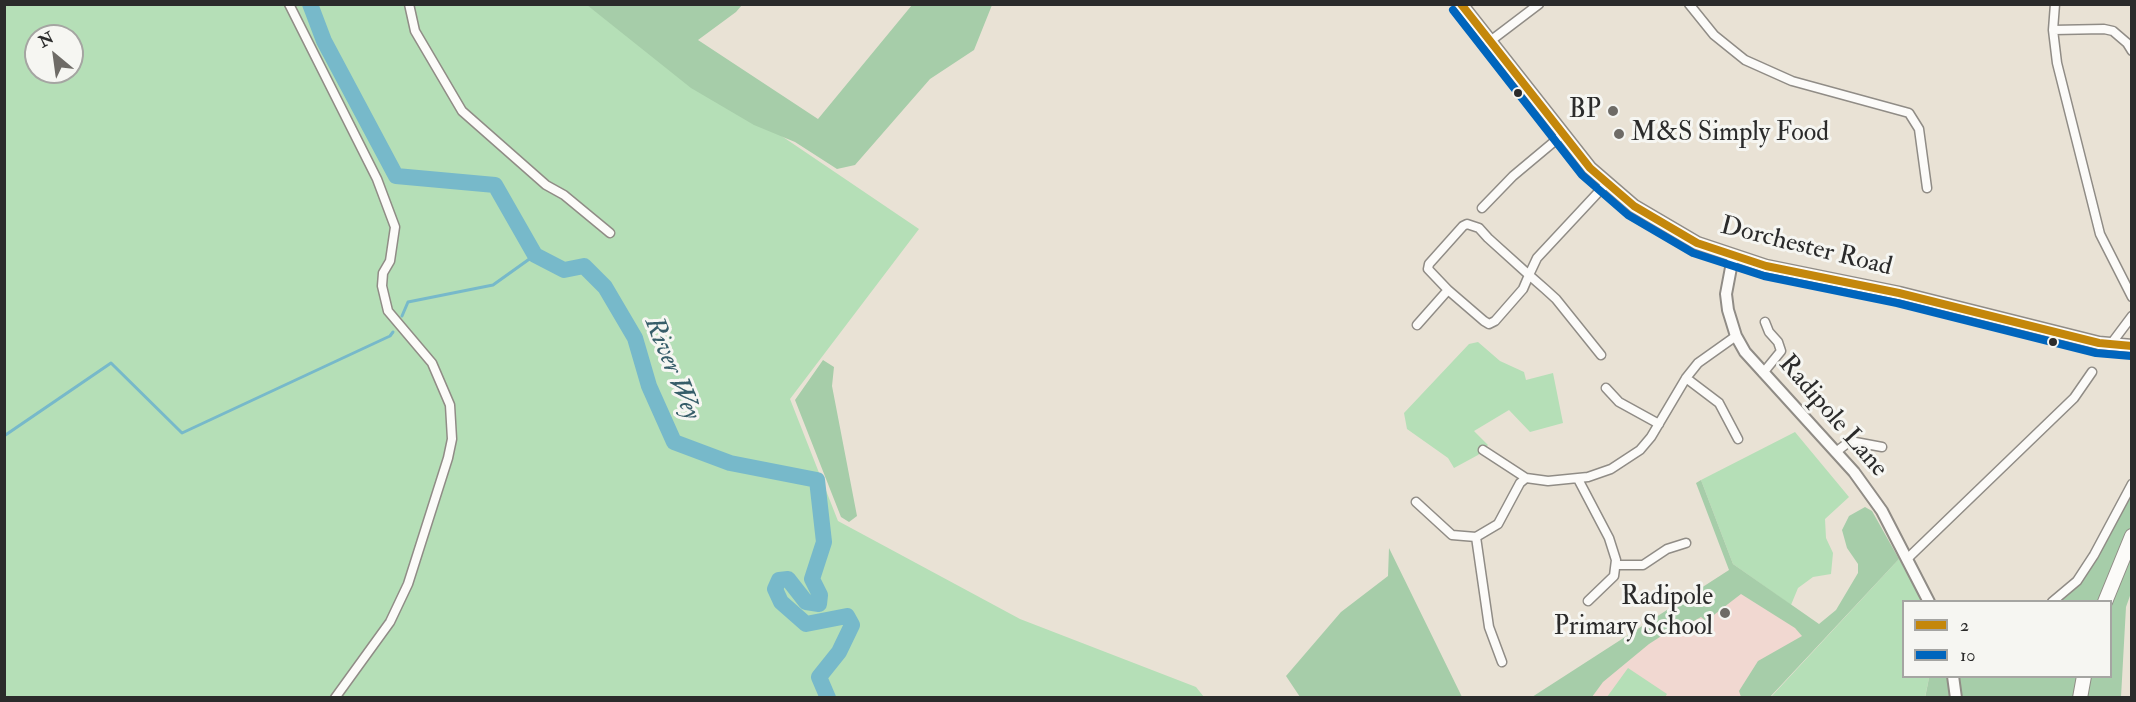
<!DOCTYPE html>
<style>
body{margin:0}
#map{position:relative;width:2136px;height:702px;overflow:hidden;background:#e9e2d5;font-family:"IM FELL Double Pica",serif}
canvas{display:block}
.frame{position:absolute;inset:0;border:6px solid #2b2b2b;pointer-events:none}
.legend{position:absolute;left:1902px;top:600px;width:210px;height:78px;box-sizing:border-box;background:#f6f6f2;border:2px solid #a5a5a2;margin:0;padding:8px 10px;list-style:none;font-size:18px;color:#2b2b2b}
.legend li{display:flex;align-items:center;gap:12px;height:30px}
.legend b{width:30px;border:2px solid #a5a5a2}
.north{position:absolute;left:24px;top:24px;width:60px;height:60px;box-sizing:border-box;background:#f6f6f2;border:2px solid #a5a5a2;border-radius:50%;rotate:331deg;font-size:16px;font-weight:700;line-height:24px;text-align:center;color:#2b2b2b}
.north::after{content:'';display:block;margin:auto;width:21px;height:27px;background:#6e6b66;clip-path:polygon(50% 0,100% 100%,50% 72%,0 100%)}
</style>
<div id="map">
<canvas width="2136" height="702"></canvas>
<div class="frame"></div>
<ul class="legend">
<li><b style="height:8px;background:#c4870b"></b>2</li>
<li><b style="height:8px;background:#0065bd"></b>10</li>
</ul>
<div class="north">N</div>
</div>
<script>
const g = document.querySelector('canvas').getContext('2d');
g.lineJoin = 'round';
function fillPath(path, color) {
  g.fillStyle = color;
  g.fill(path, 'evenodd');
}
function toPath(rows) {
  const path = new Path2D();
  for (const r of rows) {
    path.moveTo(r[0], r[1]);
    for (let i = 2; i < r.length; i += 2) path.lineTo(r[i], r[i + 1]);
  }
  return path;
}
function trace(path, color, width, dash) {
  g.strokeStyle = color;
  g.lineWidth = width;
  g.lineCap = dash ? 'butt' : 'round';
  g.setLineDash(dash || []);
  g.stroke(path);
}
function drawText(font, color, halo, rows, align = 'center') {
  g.font = font + ' "IM FELL Double Pica",serif';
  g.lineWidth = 6;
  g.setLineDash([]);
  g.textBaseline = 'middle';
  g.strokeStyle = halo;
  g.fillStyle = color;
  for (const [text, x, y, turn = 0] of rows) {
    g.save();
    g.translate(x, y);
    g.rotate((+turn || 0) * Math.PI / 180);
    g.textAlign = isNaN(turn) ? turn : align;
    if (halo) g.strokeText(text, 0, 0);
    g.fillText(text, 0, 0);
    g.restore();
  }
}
fillPath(toPath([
 [1729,570,1825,638,1770,697,1532,698]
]), '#f1d8d1');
fillPath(toPath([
 [4,5,588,5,919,229,790,399,838,521,1020,619,1196,687,1204,697,5,697],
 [36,36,72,36,72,72,36,72],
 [1478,342,1500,361,1524,372,1526,380,1553,373,1563,423,1530,432,1509,410,1474,431,1488,445,1478,455,1454,468,1448,458,1407,429,1404,413,1469,344],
 [1795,432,1849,497,1825,519,1826,538,1833,553,1831,574,1813,577,1798,588,1791,605,1733,564,1701,480],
 [1899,559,1922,601,1904,602,1904,676,1935,677,1929,678,1925,697,1770,698],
 [1628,668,1667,694,1665,697,1607,697]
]), '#b5dfb7');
fillPath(toPath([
 [587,5,742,5,736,12,698,40,818,119,912,5,992,5,974,50,930,79,855,165,837,169,795,142,754,125,691,88],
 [823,360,834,367,832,386,857,516,849,522,841,517,795,400],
 [1701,480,1733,564,1819,624,1836,610,1858,573,1858,564,1847,548,1842,530,1849,516,1865,507,1872,511,1899,559,1770,697,1741,697,1739,691,1758,661,1802,636,1795,628,1741,594,1706,621,1701,617,1676,631,1666,633,1649,644,1603,682,1592,697,1532,697,1729,570,1696,483],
 [2131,491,2131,593,2126,607,2121,697,1925,698,1929,678,1935,677,2110,676,2110,602,2059,601,2081,583],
 [1389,548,1462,697,1300,697,1286,676,1341,612,1388,576]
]), '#a6cda9');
trace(toPath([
 [402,316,408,302,493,285,535,255],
 [4,436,111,363,182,433,390,336,393,332]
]), '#77b9ca', 3);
trace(toPath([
 [310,4,324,41,396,176,495,185,535,255,564,270,584,266,605,287,635,338,649,386,674,442,730,463,817,480,824,542,812,579,820,595,819,604,806,602,788,579,779,580,775,589,781,602,806,624,847,616,852,625,839,652,819,677,828,698]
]), '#77b9ca', 16);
const minor = toPath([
 [289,4,377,179,395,227,390,261,383,273,382,286,388,311,432,363,450,405,452,439,448,458,408,584,390,622,335,698],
 [409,4,415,31,462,111,546,185,564,195,610,233],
 [1689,4,1714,35,1745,60,1792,81,1909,113,1919,129,1927,188],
 [2055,4,2053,30,2057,63,2092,202,2100,234,2132,297],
 [2053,30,2104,29,2113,31,2127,43,2132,51],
 [1489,42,1539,4],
 [1482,208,1513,176,1562,135],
 [1417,325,1448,290],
 [2111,344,2132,316],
 [1601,355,1556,299,1545,289,1529,275,1488,238,1479,228,1467,224,1463,226,1429,264,1428,269,1448,290,1484,321,1489,324,1495,321,1523,289,1529,275,1537,258,1606,184],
 [1763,373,1781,351,1778,342,1769,332,1765,322],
 [1686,378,1719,403,1738,439],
 [1606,388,1619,402,1659,424],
 [1483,450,1526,478,1548,481,1588,477,1611,469,1640,450,1651,437,1686,378,1698,363,1736,336],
 [1836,452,1850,441,1882,447],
 [1578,479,1609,538,1616,560,1614,576,1588,601],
 [1416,502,1452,535,1476,537,1498,524,1520,483,1526,478],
 [1476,537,1489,627,1502,662],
 [1908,558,2074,398,2092,372],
 [1616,565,1643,565,1667,549,1686,543],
 [2052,602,2077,581,2094,555,2132,484]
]);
const tertiary = toPath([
 [1733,257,1726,294,1728,310,1736,336,1745,352,1854,472,1882,511,1929,602],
 [1953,676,1956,698]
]);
const secondary = toPath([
 [1461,4,1590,168,1634,206,1697,243,1766,266,1899,293,2099,343,2132,346]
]);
const trunk = toPath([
 [2105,602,2132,536],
 [2080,698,2084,676]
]);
trace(minor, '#908c86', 11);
trace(tertiary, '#908c86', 14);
trace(secondary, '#908c86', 15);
trace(trunk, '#908c86', 16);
trace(minor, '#fcfbf9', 8);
trace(tertiary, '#fcfbf9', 10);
trace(secondary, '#fcfbf9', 12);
trace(trunk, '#fcfbf9', 14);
trace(toPath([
 [1461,4,1590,168,1634,206,1697,243,1766,266,1899,293,2099,343,2132,346]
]), '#c4870b', 8);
trace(toPath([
 [1453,10,1582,175,1628,215,1693,253,1764,276,1897,303,2096,353,2131,356]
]), '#0065bd', 8);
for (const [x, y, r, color] of [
 [1518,93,5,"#2b2b2b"],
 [1613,111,6,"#6e6b66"],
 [1619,134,6,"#6e6b66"],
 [2053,342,5,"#2b2b2b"],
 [1725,613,6,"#6e6b66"]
]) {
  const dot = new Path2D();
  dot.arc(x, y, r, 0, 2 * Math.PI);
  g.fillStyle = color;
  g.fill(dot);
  trace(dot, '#f6f6f2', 2);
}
drawText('26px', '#2b2b2b', '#f6f6f2', [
 ["BP",1601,111],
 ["M&S Simply Food",1631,134,"left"],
 ["Radipole",1713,598],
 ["Primary School",1713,628]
], 'right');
drawText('26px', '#2b2b2b', '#f6f6f2', [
 ["Dorchester Road",1806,248,14],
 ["Radipole Lane",1832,417,49]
]);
drawText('italic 27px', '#365d69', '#f6f6f2', [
 ["River Wey",671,369,68]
]);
</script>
